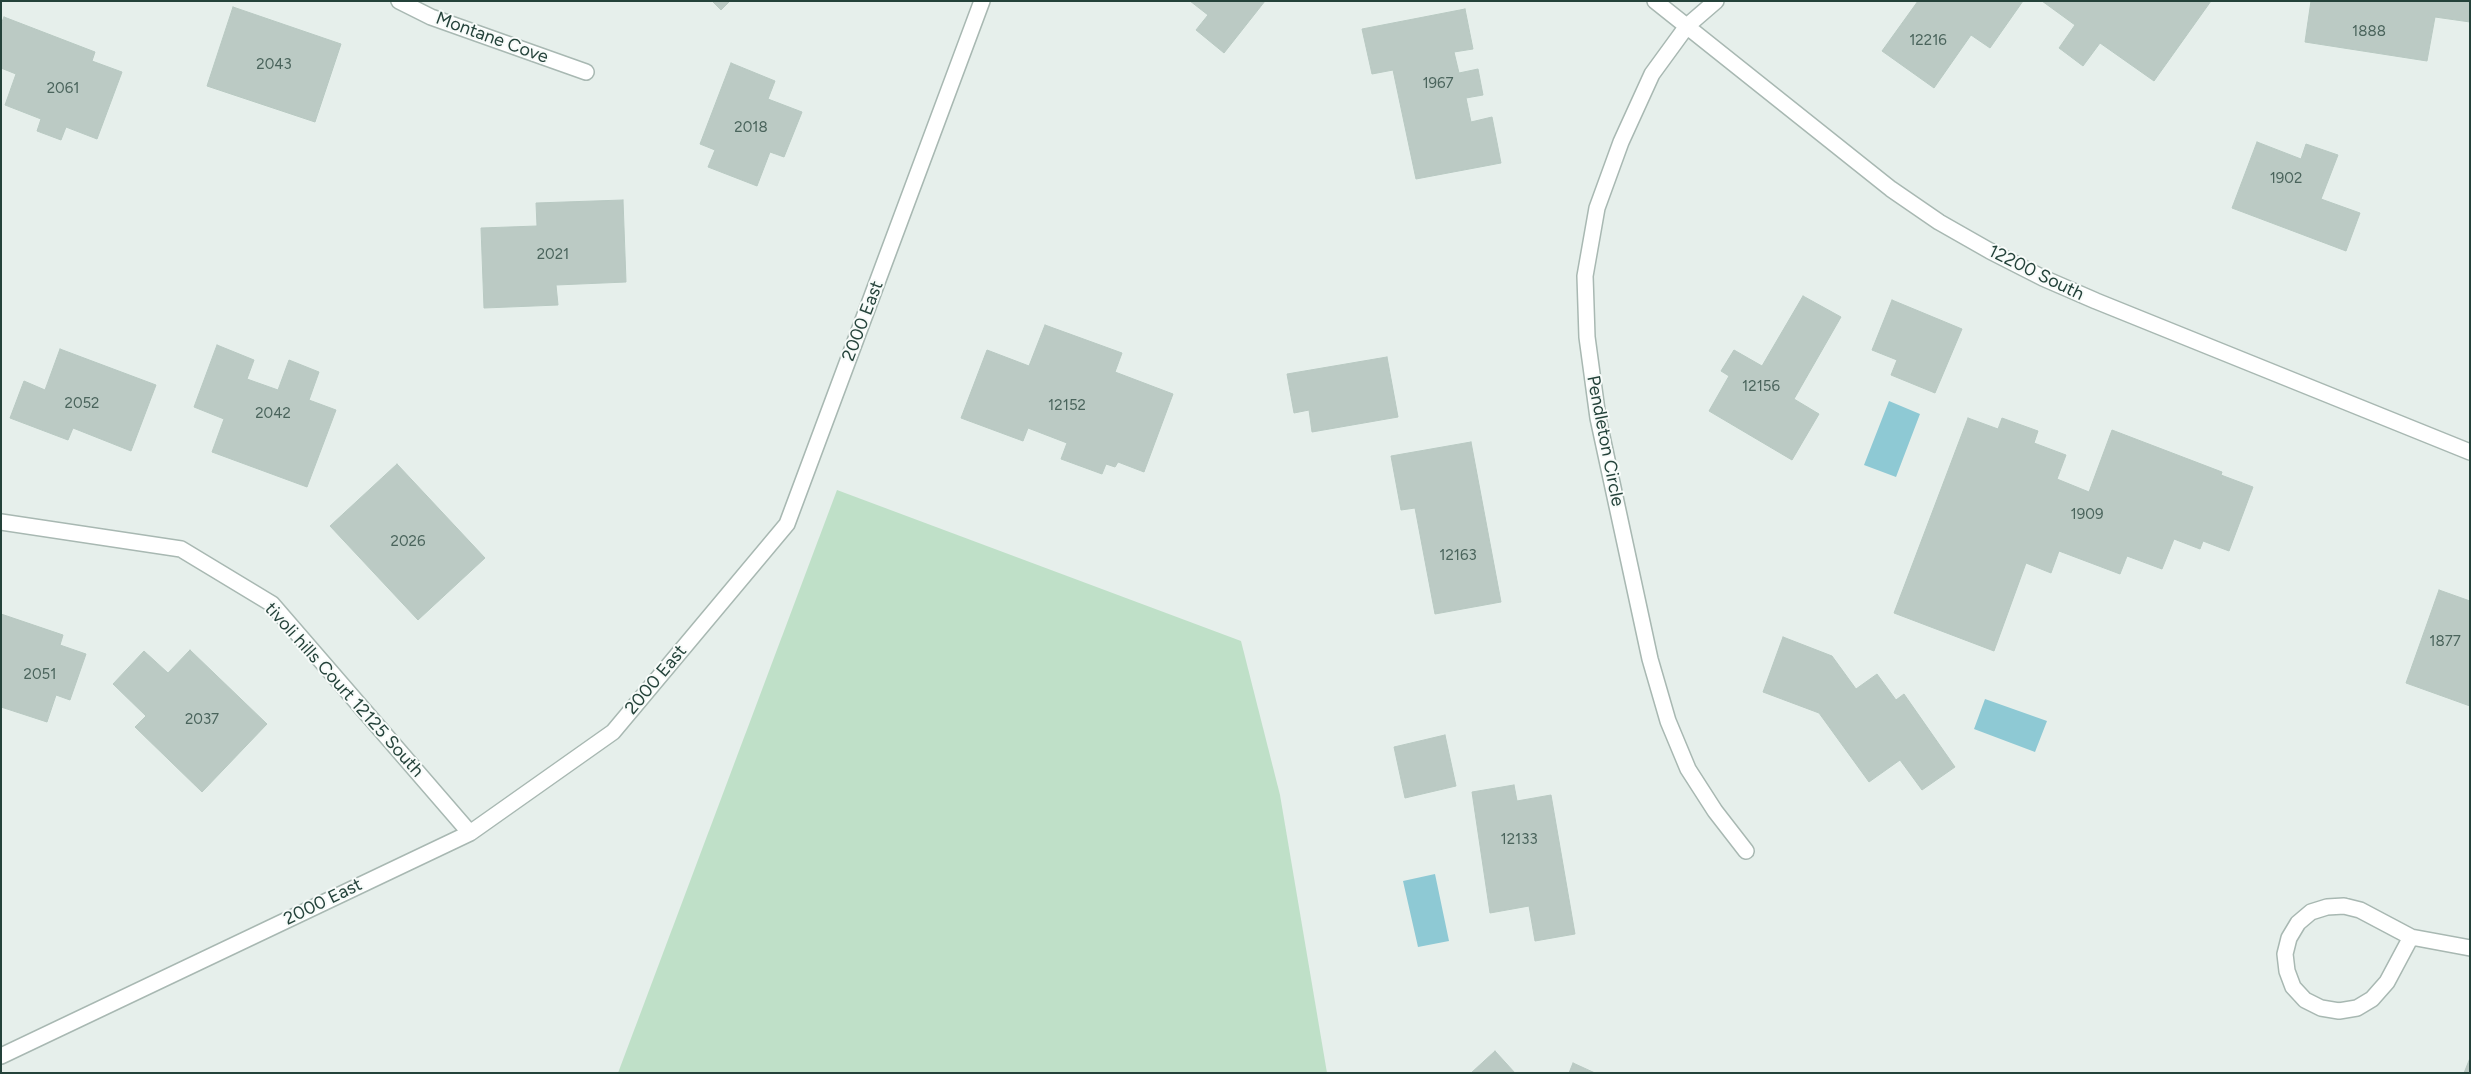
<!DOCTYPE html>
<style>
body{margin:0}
#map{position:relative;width:2471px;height:1074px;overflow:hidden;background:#e6efeb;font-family:Figtree,sans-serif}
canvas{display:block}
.frame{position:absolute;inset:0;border:2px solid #24423a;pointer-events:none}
</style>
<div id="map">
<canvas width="2471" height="1074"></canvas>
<div class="frame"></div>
</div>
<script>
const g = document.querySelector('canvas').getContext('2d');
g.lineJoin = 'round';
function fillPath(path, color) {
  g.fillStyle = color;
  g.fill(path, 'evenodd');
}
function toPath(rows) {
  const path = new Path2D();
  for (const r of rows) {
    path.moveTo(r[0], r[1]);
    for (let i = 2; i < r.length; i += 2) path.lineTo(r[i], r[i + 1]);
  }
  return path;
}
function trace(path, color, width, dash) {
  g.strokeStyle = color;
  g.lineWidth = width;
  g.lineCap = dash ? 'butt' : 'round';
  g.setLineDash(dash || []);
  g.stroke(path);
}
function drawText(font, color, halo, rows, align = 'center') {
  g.font = font + ' Figtree,sans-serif';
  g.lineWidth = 4;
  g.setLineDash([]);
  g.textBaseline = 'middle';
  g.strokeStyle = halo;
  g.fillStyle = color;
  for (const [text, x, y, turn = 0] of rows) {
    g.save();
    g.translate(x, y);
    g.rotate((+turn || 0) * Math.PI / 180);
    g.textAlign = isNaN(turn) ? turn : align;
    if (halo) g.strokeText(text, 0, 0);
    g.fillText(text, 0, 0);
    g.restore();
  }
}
fillPath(toPath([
 [837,490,1241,641,1280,795,1327,1073,618,1073]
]), '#bfe0c8');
fillPath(toPath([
 [1889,401,1920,414,1896,477,1864,465],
 [1985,699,2047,721,2035,752,1974,729],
 [1435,874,1449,941,1418,947,1403,881]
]), '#8ec9d4');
const building = toPath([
 [712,1,730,1,721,10,712,1],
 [1190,1,1265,1,1224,53,1196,30,1208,15,1190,1],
 [1918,1,2023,1,1990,48,1971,35,1934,88,1882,51,1918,1],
 [2042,1,2211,1,2154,81,2100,43,2083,66,2059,48,2075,25,2042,1],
 [2311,1,2470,1,2470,22,2435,17,2427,61,2305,42,2311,1],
 [233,7,341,44,315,122,207,86,233,7],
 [1465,9,1473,49,1454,52,1459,73,1478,69,1483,95,1466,98,1471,122,1492,117,1501,163,1416,179,1393,70,1372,74,1362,29,1465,9],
 [4,17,95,52,92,61,122,72,97,139,66,127,61,140,37,131,41,119,5,105,16,74,1,68,1,24,4,17],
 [731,63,775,81,768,99,802,112,784,157,770,152,757,186,708,167,715,150,700,144,731,63],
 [2257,142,2301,159,2306,144,2338,155,2321,199,2360,213,2346,251,2232,208,2257,142],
 [623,200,626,282,556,285,558,305,484,308,481,228,537,226,536,203,623,200],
 [1803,296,1841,317,1794,399,1819,414,1792,460,1709,411,1729,376,1721,371,1734,350,1762,366,1803,296],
 [1892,300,1962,329,1935,393,1891,375,1897,360,1872,350,1892,300],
 [1045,325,1122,353,1115,372,1173,394,1144,472,1118,462,1115,467,1106,464,1102,474,1061,459,1067,443,1028,428,1023,441,961,418,987,350,1029,366,1045,325],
 [217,345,254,360,247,379,278,390,289,360,319,372,309,400,336,410,307,487,212,452,224,419,194,407,217,345],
 [60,349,156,385,131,451,73,428,68,440,10,418,24,381,45,390,60,349],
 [1387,357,1398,417,1312,432,1309,410,1294,413,1287,374,1387,357],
 [1968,418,1998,429,2002,418,2038,431,2034,443,2066,455,2057,479,2089,492,2112,430,2222,472,2221,475,2253,487,2229,551,2203,541,2200,549,2174,539,2162,569,2127,556,2120,574,2059,551,2051,573,2026,563,1994,651,1894,613,1968,418],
 [1471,442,1501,602,1435,614,1415,508,1401,510,1391,456,1471,442],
 [397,464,485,558,418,620,330,526,397,464],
 [2439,590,2470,601,2470,706,2406,683,2439,590],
 [1,614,63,635,60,645,86,654,70,700,56,695,47,722,1,707,1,614],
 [1783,637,1832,656,1856,689,1877,674,1896,700,1904,694,1955,767,1922,790,1900,760,1869,782,1819,713,1763,692,1783,637],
 [190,650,267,724,202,792,135,727,146,716,113,684,144,651,168,673,190,650],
 [1445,735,1456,786,1405,798,1394,747,1445,735],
 [1514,785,1517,801,1551,795,1575,934,1535,941,1529,906,1490,913,1472,792,1514,785],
 [1495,1051,1515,1073,1471,1073,1495,1051],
 [2470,1058,2470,1073,2464,1073,2470,1058],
 [1573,1063,1595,1073,1569,1073,1573,1063]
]);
fillPath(building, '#bbcac4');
trace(building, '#b8c9c2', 1);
const street = toPath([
 [399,1,431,17,586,72],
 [1655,1,1891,189,1939,222,1990,251,2043,278,2096,301,2470,452],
 [1716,1,1687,26,1652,74,1621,142,1597,208,1585,276,1587,337,1598,418,1650,659,1668,721,1688,769,1715,811,1746,851],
 [1,522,181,549,272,604,470,833],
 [2344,906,2360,910,2411,937,2387,982,2372,999,2357,1008,2339,1011,2321,1008,2305,1000,2293,987,2287,971,2285,954,2289,938,2298,923,2311,912,2327,907,2344,906],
 [2411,937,2470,948],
 [1,1056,470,833,613,732,787,524,982,1]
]);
trace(street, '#a8b8b2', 18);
trace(street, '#fff', 15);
drawText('15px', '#4a645c', null, [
 ["1888",2369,32],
 ["12216",1928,41],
 ["2043",274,65],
 ["1967",1438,84],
 ["2061",63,89],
 ["2018",751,128],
 ["1902",2286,179],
 ["2021",553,255],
 ["12156",1761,387],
 ["2052",82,404],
 ["12152",1067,406],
 ["2042",273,414],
 ["1909",2087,515],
 ["2026",408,542],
 ["12163",1458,556],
 ["1877",2445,642],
 ["2051",40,675],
 ["2037",202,720],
 ["12133",1519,840]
]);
drawText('18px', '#24423a', '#f7fbf9', [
 ["Montane Cove",492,38,20],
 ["12200 South",2036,273,26],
 ["2000 East",863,321,-69],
 ["Pendleton Circle",1605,441,79],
 ["2000 East",656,680,-50],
 ["tivoli hills Court 12125 South",344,690,48],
 ["2000 East",323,902,-26]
]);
</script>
